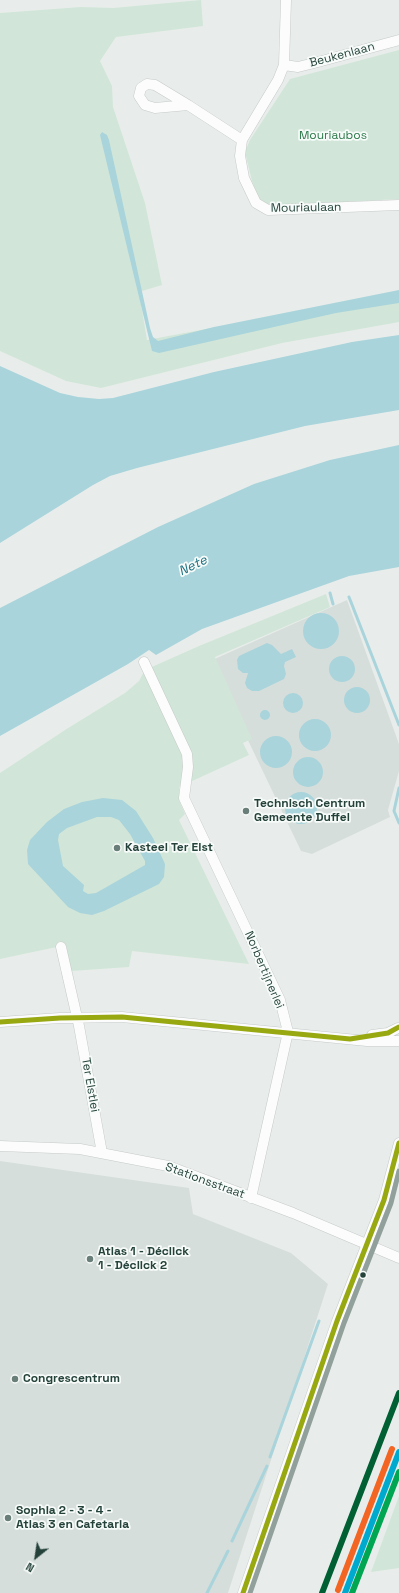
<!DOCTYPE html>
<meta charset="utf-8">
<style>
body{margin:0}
#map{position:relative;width:399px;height:1593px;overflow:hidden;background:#e8edeb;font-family:"Space Grotesk",sans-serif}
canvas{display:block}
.north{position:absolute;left:16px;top:1537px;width:40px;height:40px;-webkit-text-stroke:3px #f7fbf9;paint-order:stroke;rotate:210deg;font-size:11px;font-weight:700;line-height:16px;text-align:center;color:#24423a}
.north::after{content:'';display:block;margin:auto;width:14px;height:18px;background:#24423a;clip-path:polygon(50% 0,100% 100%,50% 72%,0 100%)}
</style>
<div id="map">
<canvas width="399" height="1593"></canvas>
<div class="north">N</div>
</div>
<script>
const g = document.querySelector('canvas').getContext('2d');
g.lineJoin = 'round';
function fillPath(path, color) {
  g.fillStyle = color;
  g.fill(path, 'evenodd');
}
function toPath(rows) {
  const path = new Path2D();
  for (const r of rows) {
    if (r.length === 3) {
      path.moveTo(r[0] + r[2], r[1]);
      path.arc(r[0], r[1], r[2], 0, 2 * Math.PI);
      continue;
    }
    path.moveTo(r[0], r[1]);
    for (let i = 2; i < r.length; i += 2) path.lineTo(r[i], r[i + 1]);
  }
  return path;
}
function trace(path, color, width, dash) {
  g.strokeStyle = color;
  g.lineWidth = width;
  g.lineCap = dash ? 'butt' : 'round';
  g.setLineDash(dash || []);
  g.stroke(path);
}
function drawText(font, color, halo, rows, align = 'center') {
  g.font = font + ' "Space Grotesk",sans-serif';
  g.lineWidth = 3.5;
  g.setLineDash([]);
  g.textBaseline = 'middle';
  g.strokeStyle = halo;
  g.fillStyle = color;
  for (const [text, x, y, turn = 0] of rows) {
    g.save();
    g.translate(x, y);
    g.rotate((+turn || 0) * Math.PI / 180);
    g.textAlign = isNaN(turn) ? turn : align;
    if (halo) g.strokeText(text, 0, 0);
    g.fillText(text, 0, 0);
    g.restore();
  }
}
fillPath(toPath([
 [347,600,399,744,399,771,388,810,390,817,312,854,301,851,210,661],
 [0,1161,189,1188,193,1214,291,1253,328,1284,228,1593,0,1593]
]), '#d6dedb');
fillPath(toPath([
 [201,0,203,26,116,37,100,61,112,86,113,107,145,203,162,285,139,292,147,340,399,293,399,322,282,343,101,388,66,381,0,351,0,13,81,7,113,8],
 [399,50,399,199,269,206,259,198,252,181,245,152,250,140,290,79],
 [326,594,330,607,215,657,252,739,243,743,249,755,179,787,179,800,185,814,179,820,249,964,132,951,129,967,71,971,66,945,0,959,0,773,65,730,125,693,139,681,145,670,199,646],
 [399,1496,399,1568,371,1572]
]), '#d1e6d8');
fillPath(toPath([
 [102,132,107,135,109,140,150,328,153,337,158,341,214,327,399,290,399,303,336,313,159,353,152,351,100,135],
 [399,335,399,410,305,426,137,468,110,476,93,485,0,543,0,366,60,393,78,397,99,399,113,398,214,372,352,342],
 [399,445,399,567,349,576,202,629,156,655,149,650,128,664,0,736,0,608,158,527,254,484,330,460],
 [321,631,18],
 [267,643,272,645,281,654,292,649,296,657,285,662,284,666,286,674,284,679,259,691,252,691,247,688,245,683,248,673,243,673,238,669,237,660,239,656],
 [342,669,13],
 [357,700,13],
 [293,703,10],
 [265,715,5],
 [315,735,16],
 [276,752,16],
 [308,772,15],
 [301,808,16],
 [103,798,122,800,136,811,153,838,165,864,164,877,159,884,104,911,92,915,80,913,68,907,28,864,27,850,30,840,47,822,64,809,82,802],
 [97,817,111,817,119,820,130,834,145,861,145,865,96,893,88,894,83,891,84,885,63,866,58,840,59,834,67,828]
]), '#a9d4db');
trace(toPath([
 [330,593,333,604],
 [349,597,399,725],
 [399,788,394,811,399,823],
 [270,1457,319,1321],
 [232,1541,267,1466],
 [207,1593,228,1551]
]), '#a9d4db', 3);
const minor = toPath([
 [284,65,298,67,318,62,399,40],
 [188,105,155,108,145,105,139,96,141,88,147,84,155,85,188,105,242,140,240,156,244,178,256,203,268,210,399,205],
 [242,140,278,80,284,65,286,0],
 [144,662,187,754,188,767,184,798,280,1000,288,1032,251,1198],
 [61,947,79,1026,102,1153],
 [0,1022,60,1018,122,1017,367,1041,399,1041],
 [372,1035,388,1033,398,1028],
 [0,1146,80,1149,168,1166,293,1213,399,1258],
 [243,1593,337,1321,384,1200,399,1143]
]);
trace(minor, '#c5cac8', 11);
trace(minor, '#fcfcfc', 10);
trace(toPath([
 [0,1022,60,1018,122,1017,350,1039,388,1033,399,1027],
 [243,1593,337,1321,384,1200,399,1143]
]), '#97a811', 5);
trace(toPath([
 [250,1593,344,1323,391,1203,399,1171]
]), '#92a09c', 5);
trace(toPath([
 [345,1593,399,1452]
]), '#00a9ce', 6);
trace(toPath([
 [322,1593,399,1393]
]), '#005f33', 6);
trace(toPath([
 [352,1593,399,1472]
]), '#00a651', 6);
trace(toPath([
 [338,1590,392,1449]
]), '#f26522', 6);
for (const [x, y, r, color] of [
 [246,811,4,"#697e78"],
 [117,848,4,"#697e78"],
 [90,1259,4,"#697e78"],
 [363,1275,3.5,"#24423a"],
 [15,1379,4,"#697e78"],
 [8,1518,4,"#697e78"]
]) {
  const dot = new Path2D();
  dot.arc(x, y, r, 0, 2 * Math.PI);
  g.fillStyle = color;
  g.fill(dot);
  trace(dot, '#f7fbf9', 1.5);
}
drawText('12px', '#24423a', '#f7fbf9', [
 ["Beukenlaan",342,55,-15],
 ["Mouriaulaan",306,208,-1],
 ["Norbertijnerlei",264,970,67],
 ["Ter Elstlei",90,1085,80],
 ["Stationsstraat",205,1181,20]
]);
drawText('12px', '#2d7a4b', '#f7fbf9', [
 ["Mouriaubos",333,136]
]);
drawText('bold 12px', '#24423a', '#f7fbf9', [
 ["Technisch Centrum",254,804],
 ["Gemeente Duffel",254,818],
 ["Kasteel Ter Elst",125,848],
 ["Atlas 1 - Déclick",98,1252],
 ["1 - Déclick 2",98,1266],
 ["Congrescentrum",23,1379],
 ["Sophia 2 - 3 - 4 -",16,1511],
 ["Atlas 3 en Cafetaria",16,1525]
], 'left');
drawText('italic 13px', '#1c6f80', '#f7fbf9', [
 ["Nete",193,566,-26]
]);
</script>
